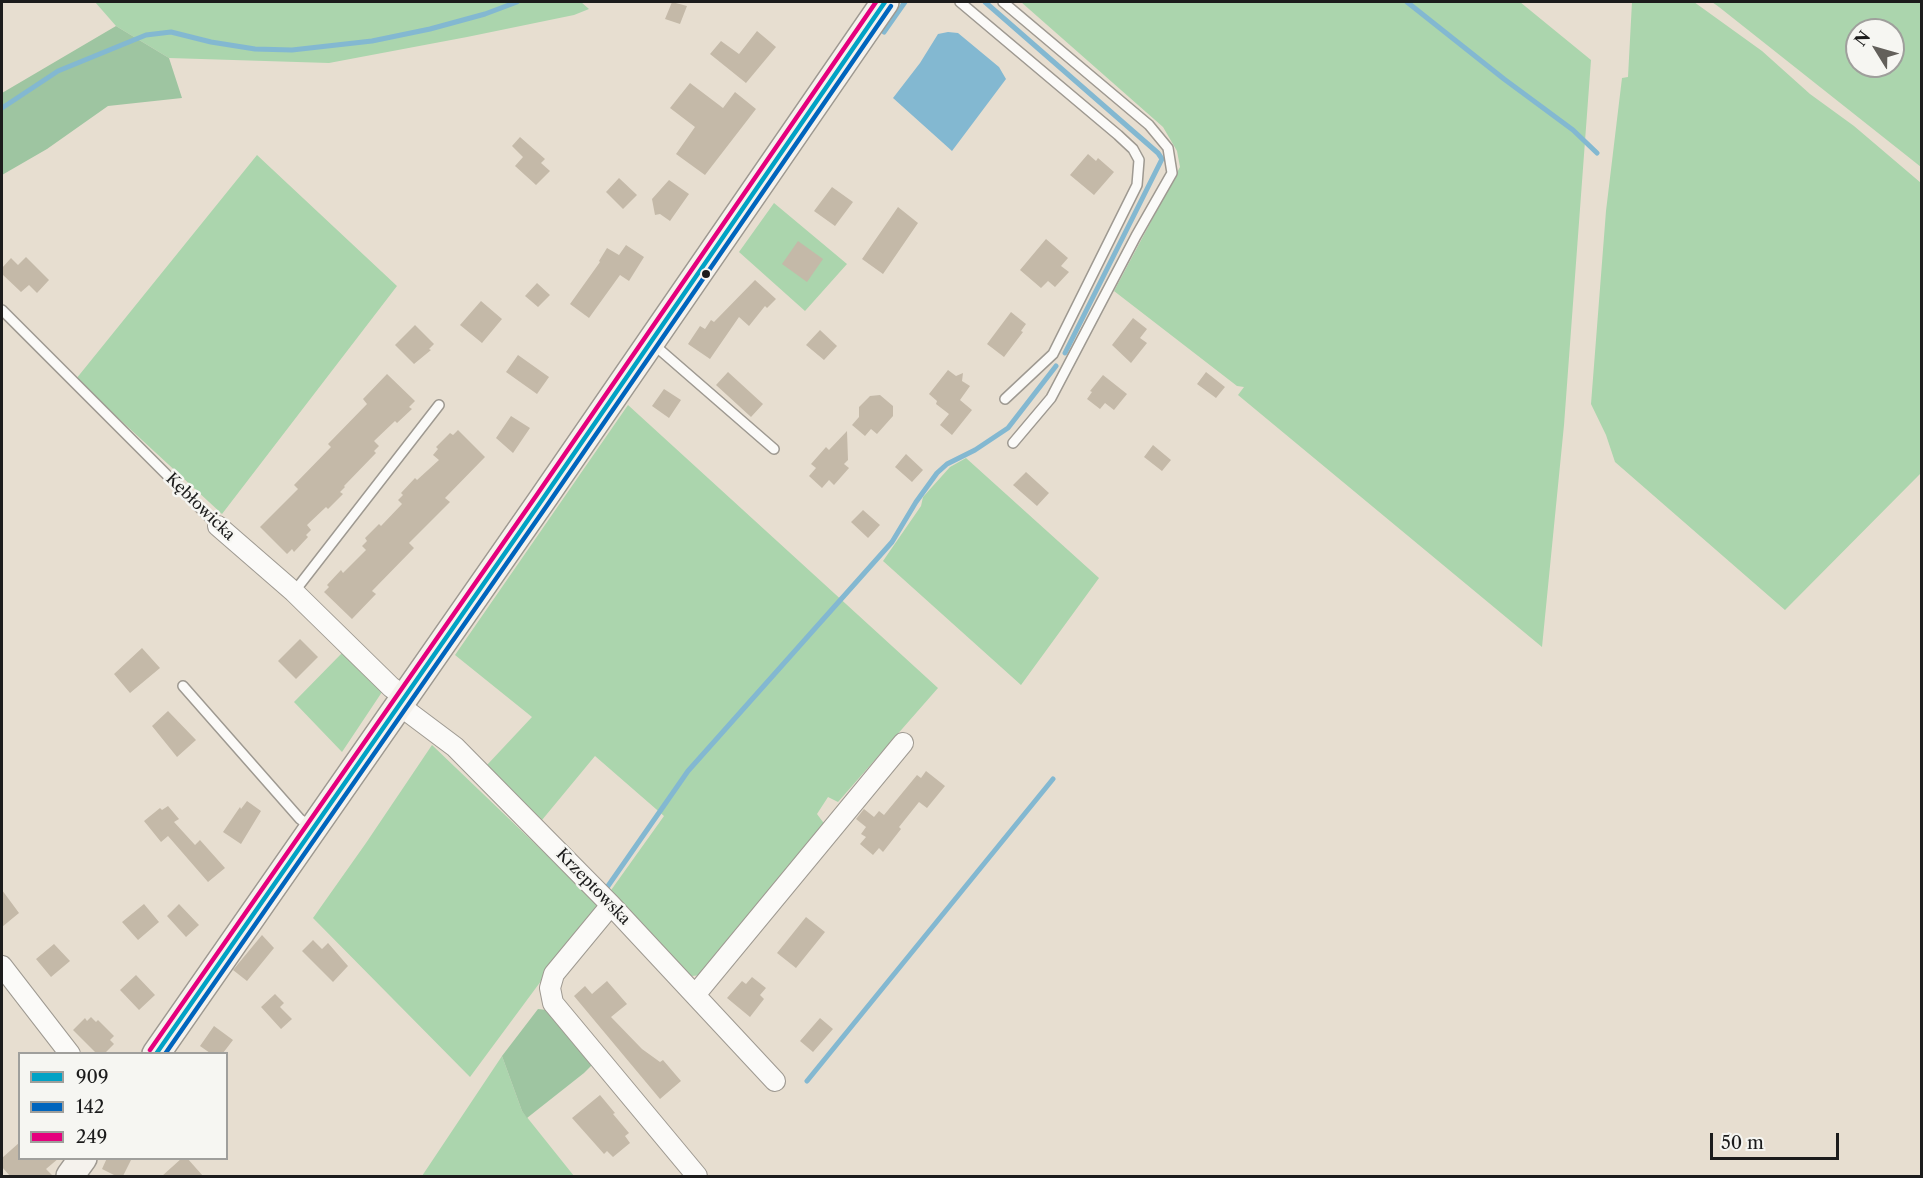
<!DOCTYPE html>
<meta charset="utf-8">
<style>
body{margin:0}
#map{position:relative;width:1923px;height:1178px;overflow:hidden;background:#e7ded0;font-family:"Libre Caslon Text",serif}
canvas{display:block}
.frame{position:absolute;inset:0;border:3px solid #1c1c1c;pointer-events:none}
.legend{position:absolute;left:18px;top:1052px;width:210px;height:108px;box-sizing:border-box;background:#f6f6f2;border:2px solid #9f9f9c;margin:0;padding:8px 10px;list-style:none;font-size:18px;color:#1c1c1c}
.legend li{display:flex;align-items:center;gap:12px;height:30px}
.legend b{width:30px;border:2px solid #9f9f9c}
.north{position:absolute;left:1845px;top:18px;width:60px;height:60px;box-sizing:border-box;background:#f6f6f2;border:2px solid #9f9f9c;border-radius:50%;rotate:307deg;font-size:16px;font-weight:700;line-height:24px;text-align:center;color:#1c1c1c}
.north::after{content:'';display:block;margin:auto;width:21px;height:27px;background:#63605b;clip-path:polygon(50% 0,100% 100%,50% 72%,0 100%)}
.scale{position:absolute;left:1710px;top:1133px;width:129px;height:27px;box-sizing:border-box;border:3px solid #1c1c1c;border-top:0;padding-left:8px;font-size:18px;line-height:21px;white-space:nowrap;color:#1c1c1c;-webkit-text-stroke:4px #f6f6f2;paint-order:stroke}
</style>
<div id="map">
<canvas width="1923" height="1178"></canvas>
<div class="frame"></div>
<ul class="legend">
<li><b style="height:8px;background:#01a2c5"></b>909</li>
<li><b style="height:8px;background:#0065bd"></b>142</li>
<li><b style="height:8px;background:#e5007d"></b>249</li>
</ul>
<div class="north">N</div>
<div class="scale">50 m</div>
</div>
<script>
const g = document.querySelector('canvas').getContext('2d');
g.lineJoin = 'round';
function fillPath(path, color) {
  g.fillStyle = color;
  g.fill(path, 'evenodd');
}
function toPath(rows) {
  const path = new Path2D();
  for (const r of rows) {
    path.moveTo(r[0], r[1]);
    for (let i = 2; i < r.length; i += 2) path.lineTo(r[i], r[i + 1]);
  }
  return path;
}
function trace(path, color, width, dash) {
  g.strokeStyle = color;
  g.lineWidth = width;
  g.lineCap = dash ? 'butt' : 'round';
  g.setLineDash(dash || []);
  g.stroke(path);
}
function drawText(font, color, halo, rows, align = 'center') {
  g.font = font + ' "Libre Caslon Text",serif';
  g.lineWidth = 5;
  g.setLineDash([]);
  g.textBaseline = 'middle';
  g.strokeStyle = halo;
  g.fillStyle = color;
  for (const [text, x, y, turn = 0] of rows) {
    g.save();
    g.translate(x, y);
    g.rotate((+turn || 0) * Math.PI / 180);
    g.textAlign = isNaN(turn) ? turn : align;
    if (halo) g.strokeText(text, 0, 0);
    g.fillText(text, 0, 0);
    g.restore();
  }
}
fillPath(toPath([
 [95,2,581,2,589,9,574,15,467,37,329,63,169,58,116,26],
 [1021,2,1520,2,1591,60,1564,425,1542,647,1238,395,1244,387,1237,386,1114,291,1180,167,1177,151,1163,127],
 [1632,2,1694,2,1762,51,1810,94,1854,126,1921,183,1921,473,1785,610,1615,462,1606,435,1591,404,1606,211,1622,78,1628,77],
 [1712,2,1921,2,1921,167,1719,7],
 [1857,30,1893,30,1893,66,1857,66],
 [257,155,397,286,222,514,76,379],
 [774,203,847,264,805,311,739,252],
 [628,405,938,688,838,802,828,797,817,814,826,826,702,975,692,976,680,971,609,893,664,816,595,756,542,820,487,765,532,717,455,655],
 [966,458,1099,578,1021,685,883,561,921,506,923,497,950,467],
 [342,653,382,692,342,752,294,702],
 [432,745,598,904,470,1077,313,918,366,843],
 [502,1056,522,1111,574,1176,422,1176]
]), '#abd5ad');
fillPath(toPath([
 [116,26,169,58,182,98,108,106,47,149,2,175,2,93],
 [538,1009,547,1010,592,1065,584,1073,527,1118,522,1111,502,1056]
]), '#9ec5a1');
fillPath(toPath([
 [948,32,958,33,999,67,1006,79,952,151,893,98,920,63,938,34]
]), '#83b8d1');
trace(toPath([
 [985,2,1158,153,1162,159,1065,353],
 [1407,2,1504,79,1573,130,1597,153],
 [884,32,905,2],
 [2,108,58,71,146,35,171,32,211,42,255,49,292,50,372,41,430,29,485,14,517,2],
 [608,886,688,771,892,542,916,502,937,473,947,464,975,450,1008,428,1056,366],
 [807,1081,1053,779]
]), '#83b8d1', 5);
fillPath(toPath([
 [672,2,687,6,680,24,665,19],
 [757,31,776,47,746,83,710,54,721,41,739,54],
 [690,83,723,108,735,92,756,109,705,175,676,154,695,127,670,108],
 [520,137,545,159,541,163,550,171,536,185,515,166,523,157,512,146],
 [1088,154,1096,161,1098,158,1114,172,1094,195,1070,175],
 [619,178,637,195,623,209,606,192],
 [669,180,689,194,670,221,660,214,655,215,652,199],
 [832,187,853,202,835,226,814,211],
 [898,207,918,223,883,274,862,259],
 [1046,239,1068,258,1061,266,1069,272,1055,287,1048,281,1041,288,1020,270],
 [798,241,823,259,807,282,782,264],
 [626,245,644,257,629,281,620,275,589,318,570,304,600,262,599,261,607,248,619,255],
 [26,257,49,280,37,293,29,285,21,292,2,274,2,268,11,258,18,265],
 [755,280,776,299,767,308,765,306,749,326,739,317,710,359,688,344,700,326,705,329,711,320,714,322],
 [537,283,550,295,538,307,525,296],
 [481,301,502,319,482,343,460,325],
 [1011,312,1026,324,1021,331,1023,332,1004,357,987,344],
 [1133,318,1147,329,1140,338,1147,343,1131,363,1112,345],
 [415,325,434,344,429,349,431,350,414,364,395,345],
 [820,330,837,346,824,360,806,345],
 [518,355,549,377,537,394,506,372],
 [948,370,956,376,963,373,962,381,970,386,960,400,972,410,952,435,940,425,949,414,936,404,937,401,929,394],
 [728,372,763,404,751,417,716,385],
 [1206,372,1225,387,1216,398,1197,384],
 [387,374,415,401,409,407,412,409,397,423,395,421,374,441,379,446,374,451,376,453,344,486,345,487,340,492,343,494,328,509,326,507,307,525,311,530,306,535,308,537,294,552,292,549,287,554,260,527,298,489,294,485,331,447,328,444,367,404,363,399],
 [1103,375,1127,394,1114,410,1105,403,1100,409,1087,399,1092,392,1090,391],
 [664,389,681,400,669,418,652,406],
 [880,395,893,406,893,416,877,434,871,429,865,436,852,425,859,417,859,407,870,396],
 [511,416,530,428,513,453,496,438],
 [458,430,485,457,445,498,450,502,409,543,414,548,372,591,376,594,352,619,324,592,329,587,327,585,341,570,343,573,366,550,362,546,367,541,365,538,379,524,381,526,402,504,398,500,403,495,401,493,415,478,417,480,439,460,433,455,438,449,436,447,450,433,453,435],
 [847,431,848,460,844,464,849,468,834,485,829,480,822,488,809,476,816,468,811,464,826,447,829,450],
 [1153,445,1171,460,1162,471,1144,457],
 [906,454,923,470,912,482,895,467],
 [1026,472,1049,493,1037,506,1013,485],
 [863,510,880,525,868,538,851,522],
 [300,639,318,657,296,679,278,661],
 [142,648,160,668,130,693,114,674],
 [168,711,196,740,177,757,152,726],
 [926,771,945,786,927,808,919,802,899,827,901,829,883,852,879,848,873,855,860,844,866,837,861,834,866,827,856,819,864,809,874,817,879,811,884,815,917,775,921,778],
 [247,801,261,811,241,844,223,832,240,807,241,809],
 [168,806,179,819,174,822,195,845,200,840,225,868,208,882,168,836,161,842,144,821,160,808,162,810],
 [2,890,19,913,2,927],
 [144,904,159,922,138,940,122,922],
 [179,904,199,925,186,937,167,916],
 [806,917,825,932,796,968,777,953],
 [262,935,274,948,247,981,233,970],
 [313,940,322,949,328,943,348,966,333,982,302,951],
 [54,944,70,961,51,977,36,959],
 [136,975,155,995,139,1010,120,990],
 [752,977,766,988,760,995,764,999,750,1017,727,998,742,981,746,984],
 [607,981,627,1004,611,1017,642,1049,660,1062,663,1060,681,1081,660,1099,574,996,585,986,592,994],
 [275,994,284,1003,280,1007,292,1019,281,1029,261,1007],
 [91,1017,96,1022,98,1020,114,1036,110,1040,114,1044,105,1053,96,1053,73,1030,85,1018,87,1021],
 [820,1018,833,1029,813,1052,800,1041],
 [214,1026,233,1040,223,1053,210,1053,200,1046],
 [600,1095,615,1113,613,1114,629,1133,625,1136,630,1143,613,1157,607,1151,604,1154,572,1118],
 [20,1142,20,1158,59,1158,46,1169,53,1176,10,1176,2,1167,2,1158],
 [107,1158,132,1158,123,1176,116,1176,102,1169],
 [182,1158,187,1158,203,1176,162,1176]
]), '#c4b9a8');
const lane = toPath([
 [960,2,1118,135,1133,149,1139,160,1137,185,1053,354,1005,399],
 [1003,2,1149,125,1168,148,1172,173,1136,236,1051,398,1013,443],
 [2,310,218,526],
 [652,343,774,449],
 [294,592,439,405],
 [183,686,300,819,311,827]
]);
const street = toPath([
 [218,526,294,592,391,687,405,697],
 [399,705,455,747,611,905,775,1081],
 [611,905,554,974,550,988,553,1003,697,1176],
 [2,966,70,1054],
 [695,995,903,743]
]);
const secondary = toPath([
 [156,1054,542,500,885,2],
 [70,1176,83,1158]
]);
trace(lane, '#9e9991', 12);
trace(street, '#9e9991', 22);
trace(secondary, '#9e9991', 30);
trace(lane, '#fbfaf8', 9);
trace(street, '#fbfaf8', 20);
trace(secondary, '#f5f2ed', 27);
trace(toPath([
 [156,1054,542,500,885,2]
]), '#01a2c5', 4.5);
trace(toPath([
 [165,1054,548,504,891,6]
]), '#0065bd', 4.5);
trace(toPath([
 [150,1050,536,496,876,2]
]), '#e5007d', 4.5);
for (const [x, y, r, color] of [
 [706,274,5,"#1c1c1c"]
]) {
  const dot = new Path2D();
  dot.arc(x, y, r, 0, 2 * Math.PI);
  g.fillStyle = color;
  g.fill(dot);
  trace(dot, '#f6f6f2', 2);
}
drawText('16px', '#1c1c1c', '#f6f6f2', [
 ["Kębłowicka",200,507,44],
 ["Krzeptowska",593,887,46]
]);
</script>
